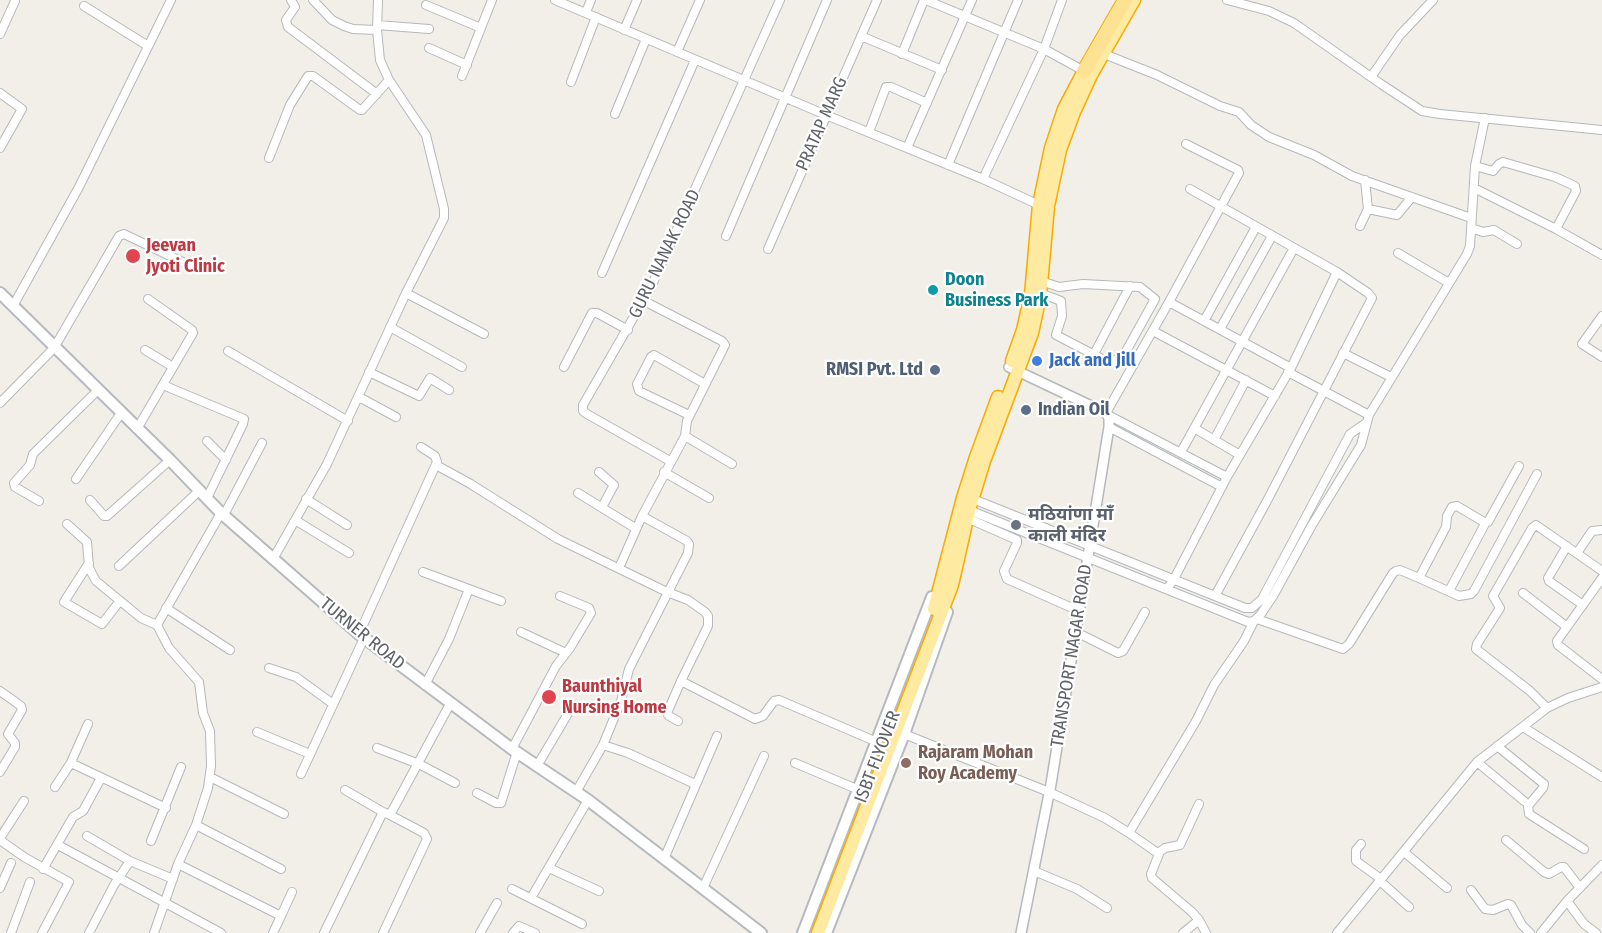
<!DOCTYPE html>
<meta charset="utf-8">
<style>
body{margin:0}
canvas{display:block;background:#f1efe8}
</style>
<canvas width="1602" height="933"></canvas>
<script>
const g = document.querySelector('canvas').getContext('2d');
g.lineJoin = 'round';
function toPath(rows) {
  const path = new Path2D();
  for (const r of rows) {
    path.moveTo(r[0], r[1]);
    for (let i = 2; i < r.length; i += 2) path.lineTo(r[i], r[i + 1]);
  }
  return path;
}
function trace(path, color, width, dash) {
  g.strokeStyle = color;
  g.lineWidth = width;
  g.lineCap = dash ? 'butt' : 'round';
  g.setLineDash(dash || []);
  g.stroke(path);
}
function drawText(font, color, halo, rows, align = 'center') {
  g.font = font + ' "Fira Sans Condensed","Noto Sans Devanagari",sans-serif';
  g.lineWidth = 4.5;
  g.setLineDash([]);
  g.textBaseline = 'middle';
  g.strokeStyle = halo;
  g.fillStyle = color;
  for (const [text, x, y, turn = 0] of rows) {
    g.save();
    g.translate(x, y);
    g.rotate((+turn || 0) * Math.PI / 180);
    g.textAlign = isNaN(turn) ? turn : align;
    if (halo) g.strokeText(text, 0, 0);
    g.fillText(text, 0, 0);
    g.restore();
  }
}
const minor = toPath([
 [291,0,295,7,286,20,288,27,377,94],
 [313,0,332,20,344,26,353,29,377,30],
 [555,0,826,115,983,179,1039,205],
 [926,0,1044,49,1084,71],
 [1227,0,1269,11,1294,23,1381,84,1422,111,1440,114,1602,130],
 [426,5,481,28],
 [84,6,148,46],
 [586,12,591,0],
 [377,25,429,29],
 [624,30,637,0],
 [0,34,15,1],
 [861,36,942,70],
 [429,48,467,65],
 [677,52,700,0],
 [902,54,924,0],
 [1104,54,1157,75,1220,106,1239,112,1251,125,1269,137,1314,155,1352,176,1471,218],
 [462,76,492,0],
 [1371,77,1400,35,1433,0],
 [571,82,596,17],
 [0,93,22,109,0,148],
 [615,114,646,39],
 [869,132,886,87,891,87,927,103],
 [907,148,972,0],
 [269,158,290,105,308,76,313,76,360,110,362,110,389,80],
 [948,165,1018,0],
 [1475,166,1493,171,1499,164,1503,162,1555,177,1575,186,1576,191,1556,229],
 [983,179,1044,49,1062,0],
 [1365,180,1368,209,1397,215,1412,197],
 [1474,188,1556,229,1602,255],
 [1190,189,1337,272,1368,293,1372,298,1268,499,1215,596],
 [1360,226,1368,209],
 [1471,228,1483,232,1494,230,1517,244],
 [726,236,827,0],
 [768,249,877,0],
 [1398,253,1449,283],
 [602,273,695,60],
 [406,293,484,334],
 [1040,293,1061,301,1062,316,1056,335,1110,363,1124,355,1155,299,1140,287,1083,284,1059,287,1041,281],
 [1169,302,1291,368],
 [13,306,79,187,171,0],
 [1602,316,1582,344,1602,357],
 [1204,321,1256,227],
 [390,327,462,367],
 [1220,329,1272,236],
 [1153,331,1275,396],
 [145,350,173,367],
 [228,351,348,421],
 [1343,353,1391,377],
 [1093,356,1130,286],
 [564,367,592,313,597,313,628,330],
 [369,372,419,396,430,378,449,390],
 [1288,372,1369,415],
 [163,385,244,419,243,424,207,498],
 [359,397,396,417],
 [0,403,54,348,119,236,124,234,191,266],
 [1106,413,1169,302,1239,173,1238,170,1186,144],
 [689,415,639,391,637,384,651,357,654,355,705,384],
 [1108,415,1227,477],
 [1109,427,1222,487],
 [1194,428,1240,455],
 [137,429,193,333,192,330,148,299],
 [685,436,732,464],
 [1214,440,1246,380],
 [207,441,226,460],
 [1181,452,1294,248],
 [670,461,587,414,583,411,583,405,651,287,780,0],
 [436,465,469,483,558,539,667,592,688,600,705,612,708,616,708,626,681,681],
 [599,472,614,485,602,507],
 [664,472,709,498],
 [76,479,121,413],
 [578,493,635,528],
 [306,499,347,525],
 [973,499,1245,608,1252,608,1262,599,1350,434,1366,423],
 [90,500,104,516,107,516,170,460],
 [39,501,15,487,14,483,30,465,33,454,98,390],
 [969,510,1248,622,1254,621],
 [224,515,262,443],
 [967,518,1017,540,1017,543,1004,571,1007,579,1079,611],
 [295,520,349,553],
 [67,524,87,542,89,568,96,581,141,618,157,625],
 [1567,546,1548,578,1549,581,1583,605],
 [1577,553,1592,531,1602,530],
 [273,559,327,464,406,293,444,218,444,209,426,135,389,80,380,60,377,30,378,0],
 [89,563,64,602,102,624,119,602],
 [119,566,200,490],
 [619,568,642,516],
 [423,572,501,601],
 [1419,578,1446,527,1447,516,1452,507,1457,506,1484,522,1488,522,1519,466],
 [1602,578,1557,641,1558,645,1602,679],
 [1167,589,1174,579,1227,477,1291,368,1337,272],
 [1449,591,1486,522],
 [1523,593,1567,627],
 [166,608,230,650],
 [1257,619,1343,649,1349,644,1393,573,1396,571,1400,570,1419,578,1459,596,1471,594,1474,591,1537,474],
 [521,632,566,653],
 [1076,632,1118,653,1123,651,1145,612],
 [359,634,437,462,435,456,421,447],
 [269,668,296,677,333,704],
 [425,685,449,639,469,589],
 [0,691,21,706,22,710,8,734,15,743,15,747,0,772],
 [1547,708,1530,691,1476,649,1477,644,1500,608,1493,596,1532,528,1536,525,1602,571],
 [678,721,669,716,667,713,681,681,755,719,763,716,774,701,779,700,877,742],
 [88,724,72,760,73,764,166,808],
 [1523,727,1602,777],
 [257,732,310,754],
 [904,734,1049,792,1105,818,1129,833,1196,721,1214,685,1244,641,1254,621,1261,614,1273,596,1312,525,1361,445,1369,415,1467,254,1470,246,1475,166,1485,118],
 [603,745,628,753,695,784],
 [1497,746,1544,784,1543,788,1528,806,1529,814,1584,849],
 [377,748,419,764,455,783],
 [512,749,556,666,570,648,591,613,589,608,560,596],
 [1477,762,1524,801],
 [795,763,859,790],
 [537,766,573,705],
 [301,774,364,638],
 [210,777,284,814],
 [55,787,72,761],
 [345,790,383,812],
 [576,792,603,745,621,701,629,669,688,553,689,544,687,541,642,516,685,436,687,421,725,345,722,341,644,301],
 [477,793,496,803,501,803,517,752],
 [196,825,281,869],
 [1129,833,1159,854,1151,874,1152,878,1192,912,1199,920,1206,933],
 [87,836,130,861,173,879],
 [0,838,24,801],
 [0,840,24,857,69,882,42,933],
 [1506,840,1544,872,1549,874,1561,867,1564,867,1580,888],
 [151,841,181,767],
 [1361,844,1356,850,1356,861,1381,879],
 [58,845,221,933],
 [1404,852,1447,888],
 [1158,853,1165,848,1180,845,1199,804],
 [664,859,717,736],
 [178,864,281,916,292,892],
 [549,868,599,891],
 [43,869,73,817,83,811,101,778],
 [1034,871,1077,889,1107,908],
 [1380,881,1409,907],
 [0,888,11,863],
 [703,888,764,756],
 [512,889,582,924],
 [1471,890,1485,909,1493,910,1508,904,1511,905,1522,925,1530,933],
 [531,898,588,800],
 [1567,901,1584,924,1596,933],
 [11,933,30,882],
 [89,933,114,885,130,861],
 [154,933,178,864,196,825,208,788,211,766,210,731,203,713,199,682,169,648,157,625,221,513],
 [273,933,281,916],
 [324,933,383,812,390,815],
 [383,933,427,839,424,833,390,815,450,704],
 [480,933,497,903],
 [513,933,519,926,535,933],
 [1183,933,1199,920],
 [1337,933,1477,762,1547,708,1568,698,1602,687],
 [1541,933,1567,901,1602,865]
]);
const tertiary = toPath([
 [1009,367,1106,413,1109,418,1109,427,1051,784,1021,933]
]);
const secondary = toPath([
 [0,293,170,460,221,513,359,634,512,749,588,800,761,933],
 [803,933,932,597],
 [826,933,904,734,947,612]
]);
const trunk = toPath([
 [1012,361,1023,330,1031,295,1039,205,1051,148,1064,109,1084,71],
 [934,609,963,498,976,457,998,397],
 [818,933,952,585,969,510,984,461,1032,333,1040,296,1048,206,1060,150,1074,112,1091,75,1134,0]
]);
const motorway = toPath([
 [1084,71,1125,0]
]);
trace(minor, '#b5b8bc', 10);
trace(tertiary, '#b5b8bc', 12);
trace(secondary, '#b6babf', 14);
trace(trunk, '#f9ab00', 15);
trace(motorway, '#f9ab00', 16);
trace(minor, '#fff', 8);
trace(tertiary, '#fff', 9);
trace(secondary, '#fff', 10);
trace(trunk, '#feeaa1', 12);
trace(motorway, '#fde293', 14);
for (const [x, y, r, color] of [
 [133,256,8,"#e0444e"],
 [933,290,6,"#0f9aa8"],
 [1037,361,6,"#3f7fe0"],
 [935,370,6,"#5c6f8a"],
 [1026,410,6,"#5c6f8a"],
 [1016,525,6,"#6b7280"],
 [549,697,8,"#e0444e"],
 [906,763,6,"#8d6e63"]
]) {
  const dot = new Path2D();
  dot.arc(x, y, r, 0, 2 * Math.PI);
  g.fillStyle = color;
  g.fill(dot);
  trace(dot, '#fff', 2);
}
drawText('18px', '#5f6368', '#fff', [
 ["PRATAP MARG",822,124,-66],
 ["GURU NANAK ROAD",665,254,-64],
 ["TURNER ROAD",362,634,39],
 ["TRANSPORT NAGAR ROAD",1072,656,-81],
 ["ISBT FLYOVER",878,757,-69]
]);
drawText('bold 18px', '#be3a42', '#fff', [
 ["Jeevan",146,246],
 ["Jyoti Clinic",146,267],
 ["Baunthiyal",562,687],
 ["Nursing Home",562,708]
], 'left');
drawText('bold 18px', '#0d838f', '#fff', [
 ["Doon",945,280],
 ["Business Park",945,301]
], 'left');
drawText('bold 18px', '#366cbe', '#fff', [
 ["Jack and Jill",1049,361]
], 'left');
drawText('bold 18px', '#4e5e75', '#fff', [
 ["RMSI Pvt. Ltd",923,370],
 ["Indian Oil",1038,410,"left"]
], 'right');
drawText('bold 18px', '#5b616d', '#fff', [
 ["मठियांणा माँ",1028,515],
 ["काली मंदिर",1028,536]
], 'left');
drawText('bold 18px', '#785e54', '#fff', [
 ["Rajaram Mohan",918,753],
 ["Roy Academy",918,774]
], 'left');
</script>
